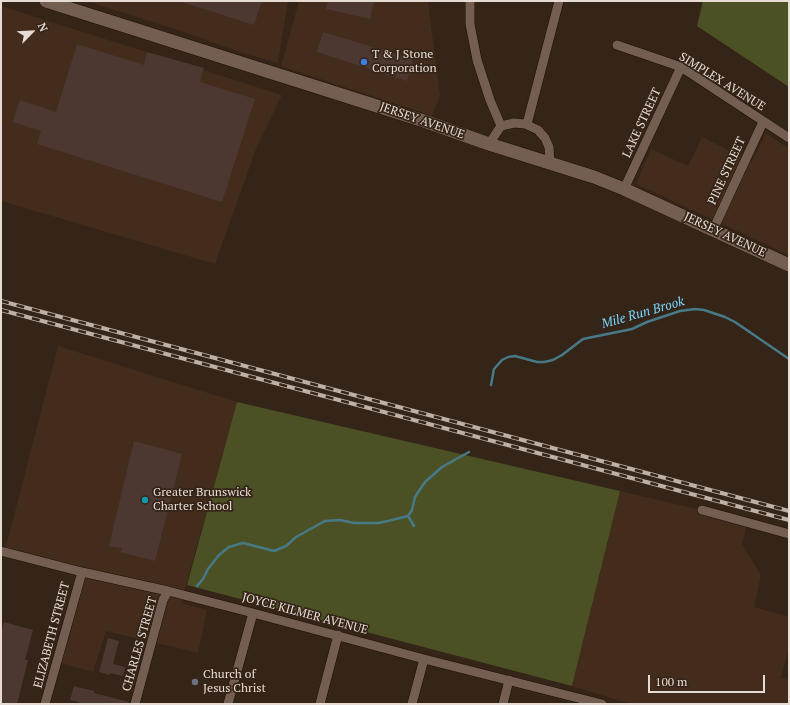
<!DOCTYPE html>
<style>
body{margin:0}
#map{position:relative;width:790px;height:705px;overflow:hidden;background:#352418;font-family:"PT Serif",serif}
canvas{display:block}
.frame{position:absolute;inset:0;border:2px solid #e7dcd4;pointer-events:none}
.north{position:absolute;left:12px;top:12px;width:40px;height:40px;-webkit-text-stroke:3px #352418;paint-order:stroke;rotate:66deg;font-size:11px;font-weight:700;line-height:16px;text-align:center;color:#e7dcd4}
.north::after{content:'';display:block;margin:auto;width:14px;height:18px;background:#e7dcd4;clip-path:polygon(50% 0,100% 100%,50% 72%,0 100%)}
.scale{position:absolute;left:648px;top:675px;width:117px;height:18px;box-sizing:border-box;border:2px solid #e7dcd4;border-top:0;padding-left:5px;font-size:12px;line-height:14px;white-space:nowrap;color:#e7dcd4;-webkit-text-stroke:3px #352418;paint-order:stroke}
</style>
<div id="map">
<canvas width="790" height="705"></canvas>
<div class="frame"></div>
<div class="north">N</div>
<div class="scale">100 m</div>
</div>
<script>
const g = document.querySelector('canvas').getContext('2d');
g.lineJoin = 'round';
function fillPath(path, color) {
  g.fillStyle = color;
  g.fill(path, 'evenodd');
}
function toPath(rows) {
  const path = new Path2D();
  for (const r of rows) {
    path.moveTo(r[0], r[1]);
    for (let i = 2; i < r.length; i += 2) path.lineTo(r[i], r[i + 1]);
  }
  return path;
}
function trace(path, color, width, dash) {
  g.strokeStyle = color;
  g.lineWidth = width;
  g.lineCap = dash ? 'butt' : 'round';
  g.setLineDash(dash || []);
  g.stroke(path);
}
function drawText(font, color, halo, rows, align = 'center') {
  g.font = font + ' "PT Serif",serif';
  g.lineWidth = 3.5;
  g.setLineDash([]);
  g.textBaseline = 'middle';
  g.strokeStyle = halo;
  g.fillStyle = color;
  for (const [text, x, y, turn = 0] of rows) {
    g.save();
    g.translate(x, y);
    g.rotate((+turn || 0) * Math.PI / 180);
    g.textAlign = isNaN(turn) ? turn : align;
    if (halo) g.strokeText(text, 0, 0);
    g.fillText(text, 0, 0);
    g.restore();
  }
}
fillPath(toPath([
 [86,1,288,1,278,63,240,52,178,30],
 [299,1,428,1,440,96,432,116,281,66],
 [1,6,282,95,256,149,215,264,1,201],
 [766,133,789,149,789,255,636,184,651,149,688,166,702,137,752,162],
 [58,346,237,402,181,603,207,610,198,653,106,631,93,672,57,662,79,570,5,550],
 [620,491,748,521,742,544,761,575,754,607,789,617,789,648,781,678,789,680,789,704,631,704,572,686]
]), '#432c1c');
fillPath(toPath([
 [703,1,789,1,789,87,697,26],
 [237,402,620,491,572,686,187,585]
]), '#4b5125');
trace(toPath([
 [491,385,494,369,502,360,508,357,515,356,537,362,544,362,553,360,562,355,583,339,632,329,647,322,680,311,695,309,704,310,725,317,735,322,789,359],
 [408,516,414,526],
 [197,586,203,579,208,569,219,555,229,547,243,543,274,551,286,546,296,537,325,521,340,520,354,523,378,523,388,521,408,516,412,510,415,497,425,482,442,467,469,452]
]), '#477987', 2.5);
fillPath(toPath([
 [183,1,262,1,254,25,182,2],
 [328,1,374,1,370,19,326,9],
 [323,32,413,59,407,81,317,52],
 [77,44,144,65,147,52,204,68,200,82,255,99,222,202,37,144,41,131,13,122,20,100,56,112],
 [134,441,182,454,155,561,120,552,122,548,109,546],
 [4,622,33,630,25,660,28,660,17,704,1,704,1,632],
 [108,638,119,641,113,664,125,667,123,676,110,673,110,675,99,672],
 [74,686,94,691,94,693,129,702,129,704,78,704,79,702,70,700]
]), '#4d3731');
const street = toPath([
 [470,1,470,24,477,60,490,100,501,126],
 [617,45,681,67,789,138],
 [527,124,559,1],
 [489,144,501,126,514,123,525,124,538,130,545,138,549,147,550,163],
 [624,189,681,67],
 [713,230,763,122],
 [702,510,789,534],
 [1,551,82,572,168,591,253,613,424,659,602,704],
 [45,704,82,572],
 [135,704,163,600,168,591],
 [228,704,253,613],
 [320,704,338,635],
 [412,704,424,659],
 [503,704,509,680]
]);
const secondary = toPath([
 [46,1,424,121,489,144,594,177,624,189,789,265]
]);
trace(street, '#1c0d03', 10);
trace(secondary, '#1c0d03', 14);
trace(street, '#735e51', 9);
trace(secondary, '#735e51', 13);
const rail = toPath([
 [1,301,789,511],
 [1,310,789,520]
]);
trace(rail, '#bcb0a7', 4);
trace(rail, '#352418', 2.5, [8]);
for (const [x, y, r, color] of [
 [364,62,4,"#3f7fe0"],
 [145,500,4,"#0f9aa8"],
 [195,682,4,"#6b7280"]
]) {
  const dot = new Path2D();
  dot.arc(x, y, r, 0, 2 * Math.PI);
  g.fillStyle = color;
  g.fill(dot);
  trace(dot, '#352418', 1.5);
}
drawText('12px', '#e7dcd4', '#352418', [
 ["T & J Stone",372,55],
 ["Corporation",372,69],
 ["Greater Brunswick",153,493],
 ["Charter School",153,507],
 ["Church of",203,675],
 ["Jesus Christ",203,689]
], 'left');
drawText('12px', '#e7dcd4', '#352418', [
 ["SIMPLEX AVENUE",722,82,32],
 ["JERSEY AVENUE",422,121,19],
 ["LAKE STREET",642,123,-65],
 ["PINE STREET",727,171,-65],
 ["JERSEY AVENUE",725,235,25],
 ["JOYCE KILMER AVENUE",305,614,15],
 ["ELIZABETH STREET",52,635,-75],
 ["CHARLES STREET",140,644,-74]
]);
drawText('italic 13px', '#78d6fe', '#352418', [
 ["Mile Run Brook",643,313,-16]
]);
</script>
